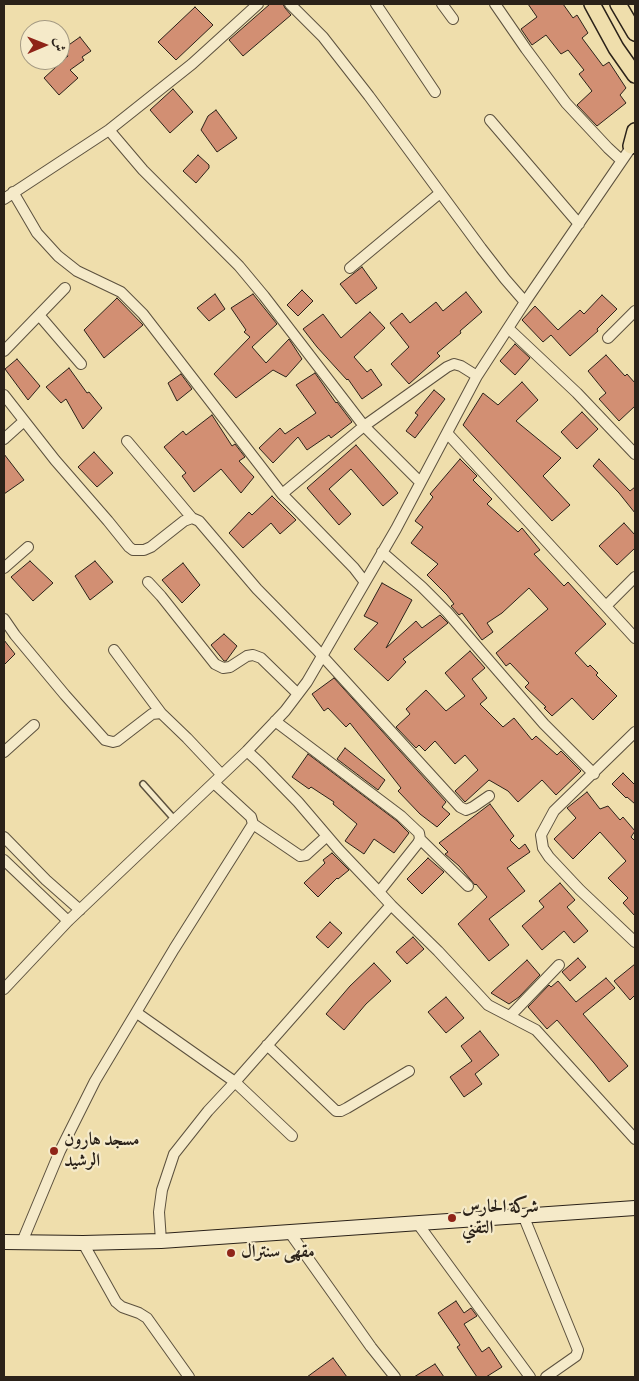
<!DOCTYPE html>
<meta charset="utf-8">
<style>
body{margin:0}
#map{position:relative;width:639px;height:1381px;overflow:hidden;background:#efdeac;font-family:Alegreya,Amiri,serif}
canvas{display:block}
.frame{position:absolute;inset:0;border:5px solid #2b2219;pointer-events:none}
.north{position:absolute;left:20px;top:20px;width:50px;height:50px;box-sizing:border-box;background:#f5eac9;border:1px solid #a49a83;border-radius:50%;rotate:89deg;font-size:14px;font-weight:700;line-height:20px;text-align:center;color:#2b2219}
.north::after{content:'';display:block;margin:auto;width:18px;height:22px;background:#8f2418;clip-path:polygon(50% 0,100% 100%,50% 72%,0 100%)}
</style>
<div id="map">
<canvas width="639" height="1381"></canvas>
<div class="frame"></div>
<div class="north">ش</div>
</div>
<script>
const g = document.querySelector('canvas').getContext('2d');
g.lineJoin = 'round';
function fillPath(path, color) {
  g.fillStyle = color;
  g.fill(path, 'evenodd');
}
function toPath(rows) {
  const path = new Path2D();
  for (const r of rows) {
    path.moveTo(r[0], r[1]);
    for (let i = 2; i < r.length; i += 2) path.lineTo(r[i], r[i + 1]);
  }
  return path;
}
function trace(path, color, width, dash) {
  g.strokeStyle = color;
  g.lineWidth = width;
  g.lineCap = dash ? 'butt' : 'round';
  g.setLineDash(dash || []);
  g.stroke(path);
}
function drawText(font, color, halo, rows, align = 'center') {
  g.font = font + ' Alegreya,Amiri,serif';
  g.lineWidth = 4.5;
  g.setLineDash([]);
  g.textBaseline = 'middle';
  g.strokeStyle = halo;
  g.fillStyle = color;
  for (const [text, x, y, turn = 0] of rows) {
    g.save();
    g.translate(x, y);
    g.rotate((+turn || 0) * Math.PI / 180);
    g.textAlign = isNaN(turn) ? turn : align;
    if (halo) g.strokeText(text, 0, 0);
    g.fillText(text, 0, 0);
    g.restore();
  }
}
const building = toPath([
 [270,4,283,4,285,8,291,15,243,56,229,40,270,4],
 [528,4,563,4,573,18,577,15,588,33,582,38,603,66,609,62,626,88,620,95,626,103,597,126,577,105,592,91,579,74,584,70,568,50,561,54,546,35,532,45,521,29,537,17,528,4],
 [195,7,213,25,176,60,158,42,195,7],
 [80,37,91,51,82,57,84,60,70,70,78,78,59,95,44,78,68,56,63,49,80,37],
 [173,89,193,112,170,133,150,110,173,89],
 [216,110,237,138,217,152,201,130,208,116,216,110],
 [198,155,209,165,209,168,196,183,183,171,198,155],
 [362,267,377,288,356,304,340,284,362,267],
 [302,290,313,301,298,316,287,305,302,290],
 [466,292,482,312,460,331,461,333,437,353,440,356,409,384,391,364,409,347,390,323,402,313,410,323,436,302,443,311,466,292],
 [215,294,225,309,209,321,197,308,215,294],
 [253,294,277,324,252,347,266,363,289,339,302,359,286,377,273,370,236,398,214,374,250,337,244,332,246,330,231,308,253,294],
 [602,295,617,309,597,329,598,331,570,356,551,335,543,342,522,320,535,306,558,330,580,310,584,314,602,295],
 [117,298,143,325,104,358,84,330,117,298],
 [370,312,385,328,354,357,367,372,371,369,382,385,362,399,348,379,347,380,317,347,303,329,323,314,341,338,370,312],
 [515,344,530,358,515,375,500,361,515,344],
 [606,355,625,376,627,374,635,383,635,406,619,421,599,399,606,393,588,371,606,355],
 [17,359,40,386,28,400,5,369,17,359],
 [69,368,87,393,89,392,102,408,83,429,66,399,61,403,46,387,69,368],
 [315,373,336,403,337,402,352,422,331,438,329,435,307,450,298,437,273,463,259,448,280,428,285,434,316,413,296,385,315,373],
 [181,374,192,389,177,401,168,383,181,374],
 [522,382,538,400,516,421,561,458,543,476,570,505,552,521,463,425,483,393,498,405,522,382],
 [434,390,445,399,415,438,406,431,418,415,415,413,434,390],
 [582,412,598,429,577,449,561,432,582,412],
 [212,415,232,446,235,444,245,457,239,461,254,477,241,493,221,469,194,492,182,476,186,473,164,447,183,431,186,435,212,415],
 [356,445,398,493,383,506,351,469,329,489,351,514,339,525,307,488,356,445],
 [94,452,113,473,97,487,78,467,94,452],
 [4,454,24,480,4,494,4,454],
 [460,459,477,476,473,480,492,499,487,504,518,532,522,528,540,550,534,554,564,586,568,582,606,624,575,653,588,667,590,665,598,673,596,675,617,696,593,720,572,698,552,716,544,708,546,707,525,687,529,683,510,663,506,666,496,653,548,609,529,588,502,613,487,623,493,632,482,640,462,613,459,615,451,606,454,604,447,595,427,575,438,564,411,543,423,527,415,521,433,497,430,494,460,459],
 [599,459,630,491,635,487,635,513,619,493,593,466,599,459],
 [272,496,296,520,280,534,271,523,243,548,229,533,249,512,252,515,272,496],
 [624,523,635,535,635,548,617,565,599,546,624,523],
 [30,561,53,583,33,601,11,577,30,561],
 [95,561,113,582,90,600,75,576,95,561],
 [183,563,200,585,182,603,162,580,183,563],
 [382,583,412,600,386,648,416,621,422,628,440,615,448,623,403,659,406,662,388,681,354,649,378,623,364,616,382,583],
 [224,634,237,646,226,661,224,661,211,645,224,634],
 [4,640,15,654,4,665,4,640],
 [470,651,485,668,472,679,487,698,480,704,503,727,514,718,532,740,536,736,557,755,561,751,581,771,556,795,542,780,518,802,508,791,489,780,465,802,455,791,478,770,465,755,455,764,435,741,425,751,419,745,416,748,396,727,410,714,406,709,426,690,446,711,465,696,445,673,470,651],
 [334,678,446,802,442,807,450,814,437,827,420,814,398,791,401,788,350,723,346,727,328,708,324,711,312,694,334,678],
 [345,748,385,780,378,790,337,759,345,748],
 [308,754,397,821,409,833,394,853,374,839,364,854,345,841,357,824,333,804,334,802,311,787,309,789,292,777,308,754],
 [623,773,635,785,635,804,627,797,626,798,612,784,623,773],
 [587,792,600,809,608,806,620,820,623,817,635,831,631,837,635,841,635,916,623,903,628,898,608,878,626,861,600,832,573,859,554,839,576,818,567,808,587,792],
 [490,804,514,836,510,840,519,849,525,844,530,852,507,868,525,891,489,919,509,945,489,961,458,924,487,897,476,884,475,885,459,866,445,854,448,852,439,843,490,804],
 [332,853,349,870,338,879,337,878,318,897,304,883,325,863,323,860,332,853],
 [428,858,444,872,422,894,407,879,428,858],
 [560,883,575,900,567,907,588,931,574,943,564,931,542,950,522,926,544,907,539,901,560,883],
 [330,922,342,933,328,948,316,937,330,922],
 [413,937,424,949,407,964,396,952,413,937],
 [578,958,586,967,570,981,562,972,578,958],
 [527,960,540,975,519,997,509,1004,491,993,527,960],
 [374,963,391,981,366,1004,344,1030,326,1014,350,986,374,963],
 [635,964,635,995,630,1000,614,981,635,964],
 [606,978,615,988,583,1014,628,1066,609,1082,594,1063,557,1020,547,1029,528,1007,549,985,551,987,558,981,576,1002,606,978],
 [446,997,464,1018,446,1033,428,1012,446,997],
 [480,1031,499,1055,475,1074,482,1084,464,1097,450,1077,472,1061,461,1046,480,1031],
 [456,1301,464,1313,471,1308,477,1316,464,1324,482,1352,489,1347,502,1367,486,1377,477,1377,457,1347,460,1345,438,1313,456,1301],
 [333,1358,347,1377,307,1377,333,1358],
 [435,1364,444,1377,414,1377,435,1364]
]);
fillPath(building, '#d28f73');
trace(building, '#2b2219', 1);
const service = toPath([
 [143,784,175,820]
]);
const minor = toPath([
 [290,4,323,37,369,96,481,248,505,279,525,302],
 [376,4,435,92],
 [442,4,453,19],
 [495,4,526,49,566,103,608,148,621,160],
 [490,120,579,224],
 [109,130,143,170,239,266,264,296,364,426,420,482],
 [13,192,37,233,58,256,77,271,121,292,143,314,282,494,354,568,364,581],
 [4,199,109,130,192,64,258,4],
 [350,268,440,193],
 [39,315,81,364],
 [509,329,577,393,635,454],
 [608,338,635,311],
 [4,351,65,288],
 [4,395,55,460,108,521,129,547,133,550,144,550,151,547,184,521,192,518,199,521,257,589,316,649,460,807,466,810,473,807,489,796],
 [447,433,635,638],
 [4,439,24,421],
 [127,441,192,518],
 [282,494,364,426,447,367,454,364,461,366,477,376],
 [382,552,422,587,447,612,544,724,594,774],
 [4,568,28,547],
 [148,582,161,596,215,664,223,668,230,667,247,656,253,655,261,658,298,694],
 [606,606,635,577],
 [4,619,15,635,65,695,105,740,113,742,117,741,152,714,161,713,187,738,221,774],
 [114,650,161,713],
 [275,721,401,816,419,833,420,839,418,843,379,892,391,905],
 [635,732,554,811,541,835,543,848,549,857,580,890,635,942],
 [247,751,260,763,298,802,339,850,379,892],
 [4,752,34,725],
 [253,824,300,856,306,855,327,836],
 [4,837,46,880,80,910],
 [420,839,468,886],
 [4,860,68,921],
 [4,989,68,921,247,751,285,711,307,682,396,529,477,376,525,302,634,143],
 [137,1013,235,1082,292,1136],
 [510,1016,559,965],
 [267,1045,336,1111,341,1111,347,1108,409,1071],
 [523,1215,578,1350,576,1356,546,1377],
 [418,1224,530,1377],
 [290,1233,371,1347,395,1377],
 [161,1241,159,1212,162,1190,174,1154,208,1111,235,1082,391,905,438,951,488,1005,536,1030,635,1139],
 [22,1242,60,1151,95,1081,174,949,253,824,251,817,214,783],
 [83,1243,116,1302,122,1307,139,1313,147,1318,189,1377]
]);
const secondary = toPath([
 [4,1242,83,1243,161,1241,635,1208]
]);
const primary = toPath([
 [592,4,616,48,635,75],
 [618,4,635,33],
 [631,146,635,131]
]);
trace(service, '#5c513e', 8);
trace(minor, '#5c513e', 12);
trace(secondary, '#2b2219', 16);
trace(primary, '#2b2219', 18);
trace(service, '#f5eac9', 5);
trace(minor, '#f5eac9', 10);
trace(secondary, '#f5eac9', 14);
trace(primary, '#efdeac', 15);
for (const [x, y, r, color] of [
 [54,1151,5,"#8f2418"],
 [452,1218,5,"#8f2418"],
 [231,1253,5,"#8f2418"]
]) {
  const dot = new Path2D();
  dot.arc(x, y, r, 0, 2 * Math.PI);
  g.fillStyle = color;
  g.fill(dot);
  trace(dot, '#f5eac9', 2);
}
drawText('bold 18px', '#2b2219', '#f5eac9', [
 ["مسجد هارون",64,1141],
 ["الرشيد",64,1162],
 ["شركة الحارس",462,1208],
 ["التقني",462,1229],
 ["مقهى سنترال",241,1253]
], 'left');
</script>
